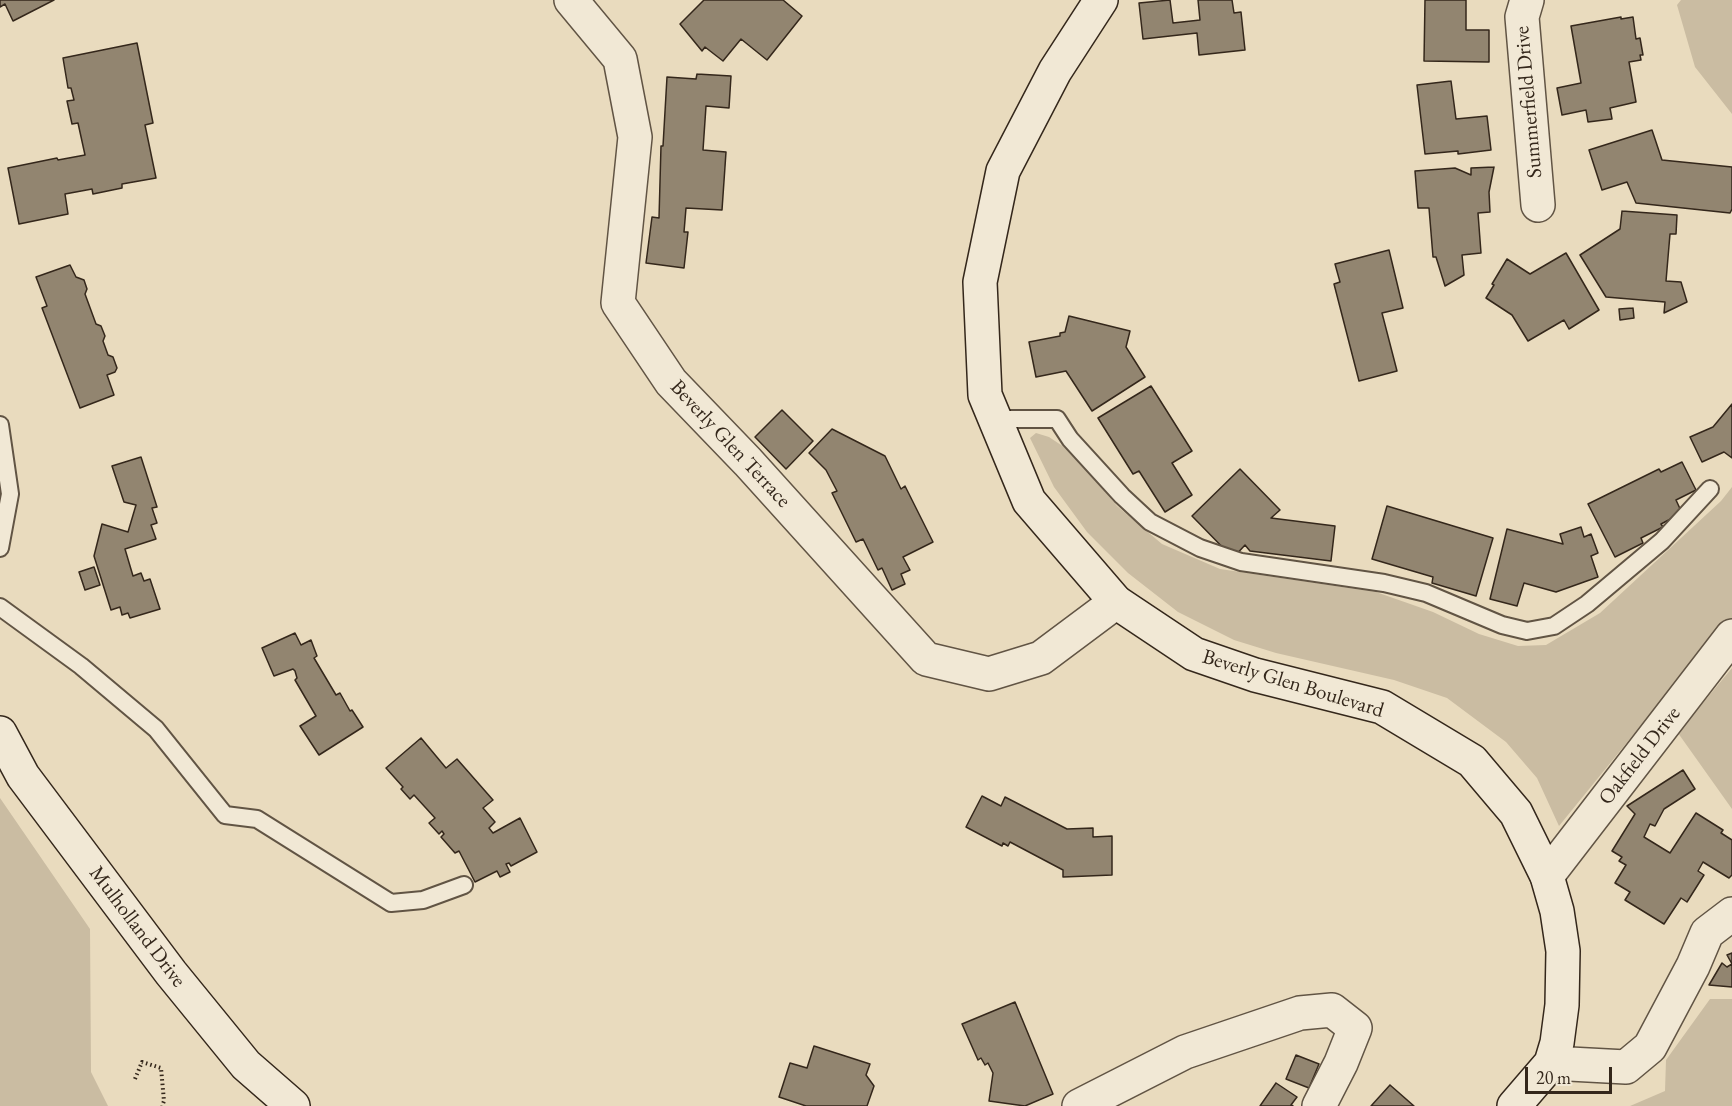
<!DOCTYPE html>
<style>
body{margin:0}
#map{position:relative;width:1732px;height:1106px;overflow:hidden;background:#e9dbbe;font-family:"EB Garamond",serif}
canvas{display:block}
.scale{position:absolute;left:1525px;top:1067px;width:87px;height:27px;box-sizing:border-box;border:3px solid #34271b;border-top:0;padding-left:8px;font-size:18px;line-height:21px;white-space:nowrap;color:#34271b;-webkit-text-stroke:4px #f1e8d5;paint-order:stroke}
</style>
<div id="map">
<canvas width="1732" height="1106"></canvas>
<div class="scale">20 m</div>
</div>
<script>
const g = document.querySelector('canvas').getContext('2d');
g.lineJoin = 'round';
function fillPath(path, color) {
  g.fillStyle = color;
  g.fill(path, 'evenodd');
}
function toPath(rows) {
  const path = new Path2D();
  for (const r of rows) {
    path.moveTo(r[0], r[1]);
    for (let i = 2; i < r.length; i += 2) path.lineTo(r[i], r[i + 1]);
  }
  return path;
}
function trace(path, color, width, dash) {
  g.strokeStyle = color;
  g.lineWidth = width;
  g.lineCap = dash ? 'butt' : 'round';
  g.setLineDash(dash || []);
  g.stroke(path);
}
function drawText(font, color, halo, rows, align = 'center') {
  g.font = font + ' "EB Garamond",serif';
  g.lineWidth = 4.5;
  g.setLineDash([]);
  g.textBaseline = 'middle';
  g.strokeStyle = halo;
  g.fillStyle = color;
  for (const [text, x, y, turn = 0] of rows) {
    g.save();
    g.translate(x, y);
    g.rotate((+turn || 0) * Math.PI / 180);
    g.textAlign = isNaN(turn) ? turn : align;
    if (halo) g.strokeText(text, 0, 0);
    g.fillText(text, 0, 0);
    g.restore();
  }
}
fillPath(toPath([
 [1681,0,1732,0,1732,114,1695,67,1677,5],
 [1036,433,1049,437,1070,451,1117,506,1162,544,1220,569,1376,592,1433,612,1479,634,1518,646,1546,645,1600,613,1721,501,1732,487,1732,620,1690,665,1559,826,1537,778,1506,742,1447,698,1394,680,1276,653,1234,640,1178,612,1128,573,1087,532,1054,487,1030,438],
 [1732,668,1732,809,1678,733],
 [0,798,90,929,91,1072,108,1106,0,1106],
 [1710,999,1732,999,1732,1106,1630,1106,1665,1091,1666,1060]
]), '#cabca2');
const building = toPath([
 [0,0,54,0,13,21,5,4,0,7,0,0],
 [704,0,783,0,802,16,767,60,741,39,723,61,705,47,702,51,680,24,704,0],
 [1170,0,1173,23,1200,20,1198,0,1232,0,1234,13,1241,12,1245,50,1199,55,1197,33,1143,39,1139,3,1170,0],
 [1425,0,1466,0,1466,30,1489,30,1489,62,1424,61,1425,0],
 [1621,17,1621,19,1633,17,1636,39,1640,38,1643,55,1640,55,1641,60,1629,62,1636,102,1610,108,1612,119,1588,122,1586,110,1562,115,1557,88,1581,83,1571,26,1621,17],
 [137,43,153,123,145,125,156,178,122,184,122,188,93,194,92,189,65,194,68,214,19,224,8,168,57,158,58,160,85,155,78,123,72,124,67,101,74,100,71,88,68,88,63,58,137,43],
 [697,74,731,76,729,108,706,106,703,150,726,152,722,210,686,208,684,232,688,232,684,268,646,263,652,217,659,218,661,146,663,146,667,77,696,79,697,74],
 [1451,81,1456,119,1487,116,1491,150,1458,154,1458,151,1425,154,1417,85,1451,81],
 [1652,130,1662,160,1732,167,1732,209,1730,213,1636,203,1627,182,1602,190,1589,150,1652,130],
 [1494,167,1489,192,1490,212,1478,213,1481,253,1462,255,1464,275,1445,286,1436,257,1433,257,1429,208,1418,208,1415,171,1455,168,1471,175,1471,168,1494,167],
 [1622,211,1677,215,1676,234,1670,234,1666,281,1681,282,1687,302,1664,313,1665,302,1606,297,1580,255,1620,229,1622,211],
 [1389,250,1403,308,1382,313,1397,371,1359,381,1334,284,1340,282,1335,264,1389,250],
 [1566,253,1599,310,1569,329,1564,320,1528,341,1512,315,1486,298,1494,285,1492,284,1507,259,1530,274,1566,253],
 [70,265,76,277,84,280,87,289,85,294,96,324,101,326,105,336,103,341,108,355,113,357,117,368,115,372,107,375,114,395,80,408,42,308,47,306,36,277,70,265],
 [1633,308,1634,318,1620,320,1619,309,1633,308],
 [1069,316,1130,331,1126,347,1145,377,1092,411,1066,371,1036,377,1029,342,1060,336,1060,333,1065,332,1069,316],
 [1151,386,1192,451,1172,463,1192,495,1165,512,1139,471,1133,474,1098,418,1151,386],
 [1732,404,1732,458,1724,452,1702,462,1690,437,1713,427,1732,404],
 [782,410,813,441,786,469,755,437,782,410],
 [832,429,885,456,901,489,905,486,933,542,903,557,910,570,901,574,905,584,892,590,882,568,878,570,863,539,856,542,832,493,837,491,826,470,809,453,832,429],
 [141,457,157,507,152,508,157,523,151,525,156,539,125,549,133,576,141,573,144,581,150,579,160,609,130,618,128,613,122,615,120,607,111,610,94,556,102,524,128,532,136,505,124,502,112,466,141,457],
 [1682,462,1696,490,1676,500,1682,513,1661,524,1663,527,1641,538,1643,543,1615,557,1588,504,1659,469,1661,472,1682,462],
 [1240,469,1280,510,1271,518,1335,526,1331,561,1250,551,1245,545,1233,558,1192,516,1240,469],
 [1387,506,1493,538,1476,596,1432,583,1433,577,1372,559,1387,506],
 [1581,527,1584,537,1591,534,1598,553,1591,556,1598,577,1556,592,1524,583,1517,606,1490,599,1507,529,1563,544,1560,534,1581,527],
 [94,567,100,585,85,590,79,572,94,567],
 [295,633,301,645,311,640,317,656,314,658,336,695,340,693,350,711,352,710,363,727,319,755,300,726,316,716,295,680,297,678,295,671,293,669,274,676,262,648,295,633],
 [421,738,446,768,457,759,493,800,483,808,495,822,489,828,493,833,520,818,537,852,511,866,509,863,506,864,510,872,500,877,497,871,475,882,459,851,455,853,441,837,444,834,442,831,439,834,429,823,435,818,414,795,410,799,401,789,403,787,386,768,421,738],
 [1683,770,1695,789,1664,809,1655,826,1650,824,1644,837,1670,853,1696,813,1723,830,1721,833,1732,840,1732,875,1729,878,1703,862,1698,871,1704,875,1687,902,1681,898,1664,924,1625,900,1630,892,1615,883,1626,865,1619,861,1622,857,1612,851,1635,814,1627,806,1683,770],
 [982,796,1001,806,1005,797,1067,829,1093,828,1093,837,1112,836,1112,875,1063,877,1063,870,1010,842,1008,846,1003,843,1002,846,966,827,982,796],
 [1732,953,1732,987,1709,985,1722,963,1727,967,1732,964,1727,955,1732,953],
 [1015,1002,1053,1094,1025,1106,989,1101,993,1073,988,1063,985,1065,981,1058,978,1060,962,1024,1015,1002],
 [814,1046,870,1064,866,1075,874,1086,867,1106,806,1106,779,1097,790,1063,807,1068,814,1046],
 [1296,1055,1319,1064,1309,1088,1286,1079,1296,1055],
 [1276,1083,1297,1097,1291,1105,1293,1106,1260,1106,1276,1083],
 [1390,1085,1414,1106,1371,1106,1390,1085]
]);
fillPath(building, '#928570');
trace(building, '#34271b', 1.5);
const lane = toPath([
 [995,419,1057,419,1070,439,1122,496,1150,522,1200,548,1241,562,1384,583,1426,593,1502,625,1527,631,1554,626,1587,604,1662,541,1710,489],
 [0,425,10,494,0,548],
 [0,607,81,666,156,729,225,815,257,819,391,903,423,900,464,885]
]);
const street = toPath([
 [571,0,620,59,635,137,618,303,671,382,748,462,926,659,989,674,1041,658,1116,602],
 [1527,0,1522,17,1538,205],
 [1547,876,1732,636],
 [1551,1063,1626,1067,1650,1047,1693,966,1707,933,1732,914],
 [1079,1106,1185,1052,1300,1013,1332,1010,1355,1028,1341,1063,1319,1106]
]);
const secondary = toPath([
 [1101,0,1055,71,1003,171,980,282,985,395,1029,501,1116,602,1194,654,1255,675,1382,707,1472,761,1516,813,1547,876,1557,911,1563,951,1562,1005,1557,1043,1551,1063,1514,1106],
 [0,733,23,776,171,973,246,1065,293,1106]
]);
trace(lane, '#615444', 20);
trace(street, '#615444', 36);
trace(secondary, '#34271b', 36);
trace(toPath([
 [135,1079,142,1062,161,1068,164,1101,162,1106]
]), '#34271b', 4, [1.5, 3]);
trace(lane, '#f1e8d5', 16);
trace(street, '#f1e8d5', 33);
trace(secondary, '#f1e8d5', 33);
drawText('21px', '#34271b', '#f1e8d5', [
 ["Summerfield Drive",1529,102,-95],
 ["Beverly Glen Terrace",730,444,47],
 ["Beverly Glen Boulevard",1293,684,17],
 ["Oakfield Drive",1640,756,-52],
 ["Mulholland Drive",137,927,53]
]);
</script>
